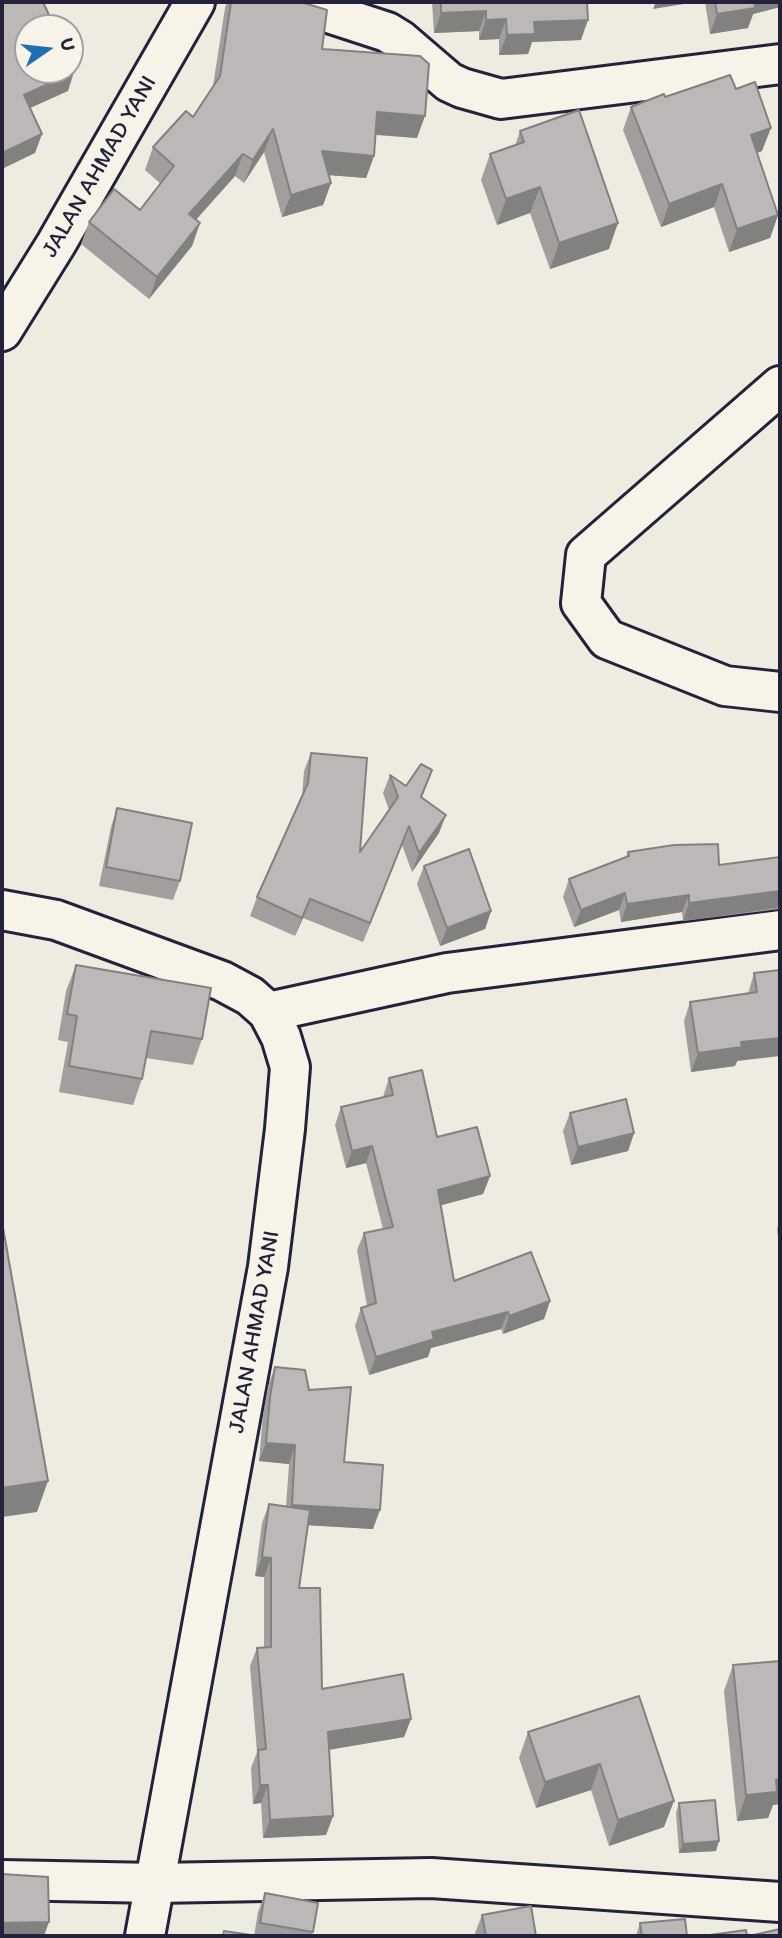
<!DOCTYPE html>
<style>
body{margin:0}
#map{position:relative;width:782px;height:1938px;overflow:hidden;background:#eeebe1;font-family:Itim,sans-serif}
canvas{display:block}
.frame{position:absolute;inset:0;border:4px solid #22223b;pointer-events:none}
.north{position:absolute;left:14px;top:14px;width:70px;height:70px;box-sizing:border-box;background:#f7f3e8;border:2px solid #a29fa3;border-radius:50%;rotate:76deg;font-size:19px;font-weight:700;line-height:28px;text-align:center;color:#22223b}
.north::after{content:'';display:block;margin:auto;width:24px;height:32px;background:#1f6fb2;clip-path:polygon(50% 0,100% 100%,50% 72%,0 100%)}
</style>
<div id="map">
<canvas width="782" height="1938"></canvas>
<div class="frame"></div>
<div class="north">U</div>
</div>
<script>
const g = document.querySelector('canvas').getContext('2d');
g.lineJoin = 'round';
function toPath(rows) {
  const path = new Path2D();
  for (const r of rows) {
    path.moveTo(r[0], r[1]);
    for (let i = 2; i < r.length; i += 2) path.lineTo(r[i], r[i + 1]);
  }
  return path;
}
function trace(path, color, width, dash) {
  g.strokeStyle = color;
  g.lineWidth = width;
  g.lineCap = dash ? 'butt' : 'round';
  g.setLineDash(dash || []);
  g.stroke(path);
}
function fillPath(path, color) {
  g.fillStyle = color;
  g.fill(path, 'evenodd');
}
function drawText(font, color, halo, rows, align = 'center') {
  g.font = font + ' Itim,sans-serif';
  g.lineWidth = 6;
  g.setLineDash([]);
  g.textBaseline = 'middle';
  g.strokeStyle = halo;
  g.fillStyle = color;
  for (const [text, x, y, turn = 0] of rows) {
    g.save();
    g.translate(x, y);
    g.rotate((+turn || 0) * Math.PI / 180);
    g.textAlign = isNaN(turn) ? turn : align;
    if (halo) g.strokeText(text, 0, 0);
    g.fillText(text, 0, 0);
    g.restore();
  }
}
const street = toPath([
 [295,2,387,32,400,40,449,82,462,88,501,99,780,64],
 [780,386,586,555,581,603,607,639,725,686,780,692],
 [268,1012,447,973,780,930],
 [2,1880,156,1883,431,1878,780,1902]
]);
const highway = toPath([
 [2,331,56,244,195,2],
 [2,910,56,920,222,981,250,996,268,1012,281,1037,290,1067,285,1129,268,1267,145,1936]
]);
trace(street, '#22223b', 44);
trace(highway, '#22223b', 44);
trace(street, '#f7f3e8', 38);
trace(highway, '#f7f3e8', 38);
fillPath(toPath([
 [227,2,301,2,322,49,417,138,376,135,374,156,366,178,329,175,331,183,323,205,282,217,264,152,244,183,235,176,196,220,200,223,192,246,149,299,81,244,89,222,140,210,161,184,145,170,153,147,193,117,213,86,225,8],
 [432,2,587,2,581,40,532,42,528,54,499,55,499,39,479,40,479,31,434,33],
 [705,2,780,2,780,7,753,14,748,28,710,34],
 [665,97,762,151,757,153,778,215,770,238,729,252,714,207,661,227,623,130,631,107],
 [520,131,609,249,550,269,530,213,497,225,481,180,490,154,515,146],
 [311,753,360,852,389,810,383,793,390,775,421,797,439,833,412,872,402,845,363,942,303,918,295,936,250,916,257,897,302,797,304,771],
 [117,808,180,881,173,900,99,886,111,827],
 [628,852,719,865,780,857,780,909,683,921,682,912,621,922,619,910,574,927,563,897,569,879,626,857],
 [424,866,491,911,485,929,440,946,417,884],
 [76,965,202,1039,193,1065,146,1058,142,1079,133,1105,59,1092,68,1042,58,1040,66,991],
 [780,970,735,1066,691,1072,684,1021,690,1002,748,994,754,973],
 [389,1078,437,1137,490,1176,483,1194,441,1205,454,1281,550,1301,544,1319,503,1334,501,1329,431,1348,428,1357,369,1375,355,1326,361,1308,367,1306,357,1250,364,1233,383,1229,366,1163,346,1168,335,1125,341,1107,383,1097],
 [570,1113,634,1133,628,1151,571,1165,563,1131],
 [780,1219,780,1255,777,1229],
 [275,1367,309,1390,344,1462,373,1529,308,1525,299,1588,322,1689,411,1719,404,1737,329,1750,333,1816,326,1835,263,1838,261,1803,253,1804,251,1768,257,1752,250,1666,257,1648,264,1647,264,1577,255,1576,262,1523,269,1504,286,1507,289,1464,259,1461,263,1415,268,1386],
 [780,1661,780,1804,773,1805,768,1818,737,1821,724,1691,733,1665],
 [639,1696,664,1827,609,1846,591,1790,536,1808,519,1758,528,1732],
 [679,1803,716,1851,679,1853,676,1813],
 [265,1893,313,1932,311,1936,222,1936,224,1931,254,1936,258,1912],
 [482,1915,536,1936,475,1936,475,1933],
 [640,1923,687,1936,636,1936]
]), '#a19e9d');
fillPath(toPath([
 [656,2,696,2,653,9],
 [751,2,780,2,780,7,753,14,748,28,710,34,717,14],
 [486,11,479,31,434,33,441,13],
 [506,19,499,39,479,40,486,20],
 [588,20,581,40,532,42,528,54,499,55,507,35,534,22],
 [74,72,68,91,17,114,24,95],
 [377,112,425,116,417,138,369,134],
 [771,128,762,151,743,158,751,135],
 [273,129,264,152,244,183,253,160],
 [42,134,35,153,2,169,2,153],
 [322,151,374,156,366,178,314,174],
 [243,154,235,176,181,236,189,214],
 [331,183,323,205,282,217,291,195],
 [722,184,714,207,661,227,669,204],
 [540,187,530,213,497,225,506,199],
 [778,215,770,238,729,252,737,229],
 [200,223,192,246,149,299,157,277],
 [618,223,609,249,550,269,559,243],
 [446,815,439,833,412,872,419,853],
 [409,826,402,845,363,942,370,923],
 [780,891,780,900,777,908,683,921,689,903],
 [625,893,619,910,574,927,581,910],
 [689,895,682,912,621,922,627,904],
 [310,899,303,918,295,936,302,918],
 [491,911,485,929,440,946,447,928],
 [780,1038,780,1056,737,1061,735,1066,691,1072,698,1053,741,1042],
 [634,1133,628,1151,571,1165,578,1147],
 [372,1146,366,1163,346,1168,352,1151],
 [490,1176,483,1194,431,1208,438,1190],
 [550,1301,544,1319,503,1334,509,1316],
 [508,1312,501,1329,431,1348,428,1357,369,1375,376,1357,432,1332],
 [266,1443,295,1445,289,1464,259,1461],
 [48,1481,37,1512,2,1517,2,1488],
 [292,1505,380,1510,373,1529,286,1524],
 [262,1557,271,1558,264,1577,255,1576],
 [411,1719,404,1737,321,1751,328,1732],
 [600,1764,591,1790,536,1808,545,1782],
 [780,1779,780,1804,773,1805,768,1818,737,1821,746,1795,776,1780],
 [260,1785,268,1785,261,1803,253,1804],
 [674,1801,664,1827,609,1846,618,1820],
 [333,1816,326,1835,263,1838,270,1820],
 [719,1841,716,1851,679,1853,683,1844],
 [49,1922,44,1936,2,1936,2,1923]
]), '#838180');
const building = toPath([
 [2,2,43,2,55,28,28,28,28,70,70,70,70,62,74,72,24,95,42,134,2,153,2,2],
 [231,2,301,2,327,10,322,49,420,56,429,64,425,116,377,112,374,156,322,151,331,183,291,195,273,129,253,160,243,154,189,214,200,223,157,277,89,222,114,189,140,210,174,166,153,147,186,111,193,117,220,76,231,2],
 [441,2,587,2,588,20,534,22,535,34,507,35,506,19,486,20,486,11,441,13,441,2],
 [715,2,754,2,755,8,717,14,715,2],
 [730,75,736,89,755,82,771,128,751,135,778,215,737,229,722,184,669,204,631,107,664,94,665,97,730,75],
 [579,110,618,223,559,243,540,187,506,199,490,154,524,142,520,131,579,110],
 [311,753,367,758,360,852,398,797,390,775,406,786,421,764,432,770,421,797,446,815,419,853,409,826,370,923,310,899,302,918,257,897,308,783,311,753],
 [117,808,192,823,180,881,106,867,117,808],
 [718,844,719,865,780,857,780,891,689,903,689,895,627,904,625,893,581,910,569,879,629,856,628,852,674,845,718,844],
 [469,849,491,911,447,928,424,866,469,849],
 [76,965,211,988,202,1039,151,1031,142,1079,69,1066,77,1016,67,1014,76,965],
 [780,970,780,1038,741,1042,742,1047,698,1053,690,1002,757,992,754,973,780,970],
 [422,1070,437,1137,477,1127,490,1176,438,1190,454,1281,531,1252,550,1301,509,1316,508,1312,432,1332,434,1339,376,1357,361,1308,376,1303,364,1233,393,1227,372,1146,352,1151,341,1107,393,1095,389,1078,422,1070],
 [626,1099,634,1133,578,1147,570,1113,626,1099],
 [2,1222,48,1481,2,1488,2,1222],
 [275,1367,305,1370,309,1390,351,1387,344,1462,383,1465,380,1510,292,1505,295,1445,266,1443,270,1397,275,1367],
 [269,1504,310,1510,299,1588,320,1588,322,1689,403,1674,411,1719,328,1732,333,1816,270,1820,268,1785,260,1785,258,1750,266,1749,257,1648,271,1647,271,1558,262,1557,269,1504],
 [780,1661,780,1779,776,1780,777,1792,746,1795,733,1665,780,1661],
 [639,1696,674,1801,618,1820,600,1764,545,1782,528,1732,639,1696],
 [715,1800,719,1841,683,1844,679,1803,715,1800],
 [2,1874,48,1877,49,1922,2,1923,2,1874],
 [265,1893,318,1903,313,1932,260,1923,265,1893],
 [531,1906,536,1936,486,1936,482,1915,531,1906],
 [685,1919,687,1936,642,1936,640,1923,685,1919],
 [780,1929,780,1936,749,1936,780,1929],
 [746,1930,747,1936,703,1936,746,1930],
 [224,1931,258,1936,223,1936,224,1931]
]);
fillPath(building, '#bbb8b7');
trace(building, '#838180', 2);
drawText('23px', '#22223b', '#f7f3e8', [
 ["JALAN AHMAD YANI",100,167,-60],
 ["JALAN AHMAD YANI",255,1332,-80]
]);
</script>
